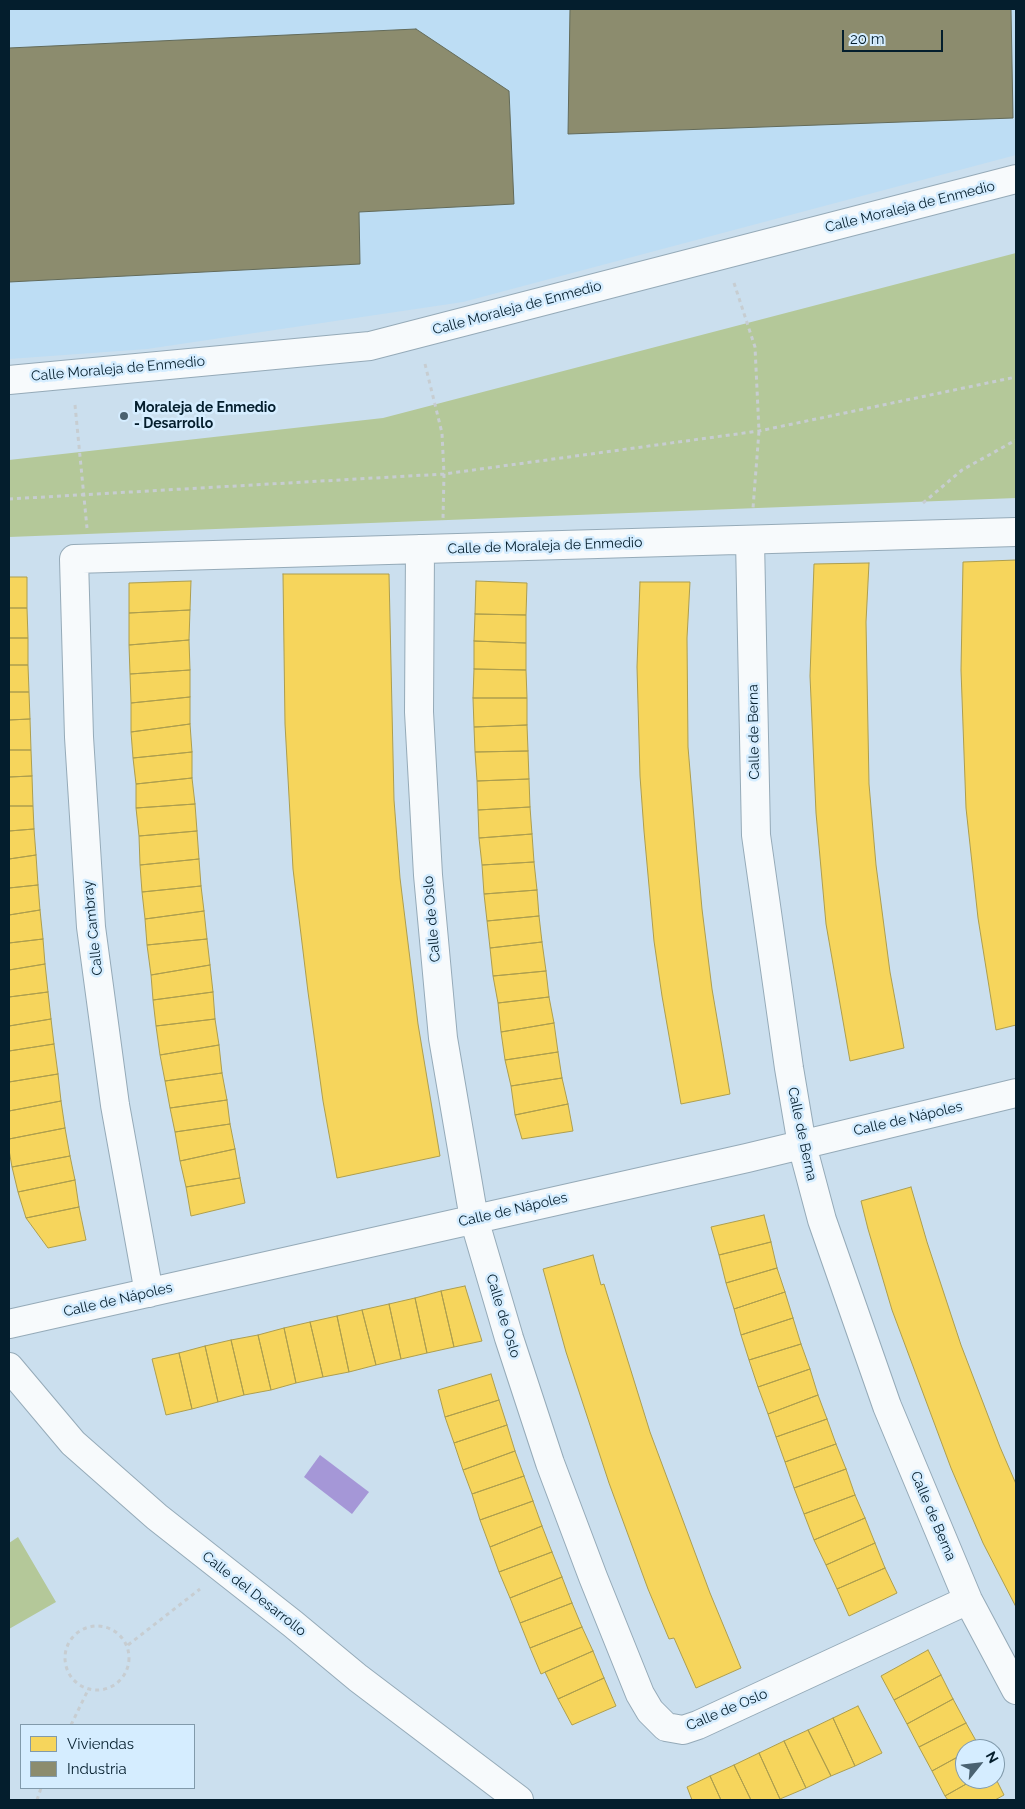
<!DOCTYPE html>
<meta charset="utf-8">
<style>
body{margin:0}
#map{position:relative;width:1025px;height:1809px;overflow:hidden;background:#cbdfee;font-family:Raleway,sans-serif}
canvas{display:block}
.frame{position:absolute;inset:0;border:10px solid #041e2d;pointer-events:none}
.legend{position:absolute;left:20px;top:1724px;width:175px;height:65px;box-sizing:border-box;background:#d5edff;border:1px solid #819aab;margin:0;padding:6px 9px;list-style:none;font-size:15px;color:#041e2d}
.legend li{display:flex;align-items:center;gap:10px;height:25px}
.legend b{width:25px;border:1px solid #819aab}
.north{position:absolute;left:955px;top:1739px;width:50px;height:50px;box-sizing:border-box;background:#d5edff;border:1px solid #819aab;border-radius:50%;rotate:61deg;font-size:14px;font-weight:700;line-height:20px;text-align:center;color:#041e2d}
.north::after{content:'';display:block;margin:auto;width:18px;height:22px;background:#4a6271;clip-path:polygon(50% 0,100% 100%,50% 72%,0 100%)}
.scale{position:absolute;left:842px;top:30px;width:101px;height:22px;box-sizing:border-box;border:2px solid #041e2d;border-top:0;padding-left:6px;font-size:15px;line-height:18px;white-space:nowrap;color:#041e2d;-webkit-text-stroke:4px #d5edff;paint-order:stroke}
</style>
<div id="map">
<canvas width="1025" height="1809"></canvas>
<div class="frame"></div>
<ul class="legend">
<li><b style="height:14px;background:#f6d55c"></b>Viviendas</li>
<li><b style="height:14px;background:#8c8c6e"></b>Industria</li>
</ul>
<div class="north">N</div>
<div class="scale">20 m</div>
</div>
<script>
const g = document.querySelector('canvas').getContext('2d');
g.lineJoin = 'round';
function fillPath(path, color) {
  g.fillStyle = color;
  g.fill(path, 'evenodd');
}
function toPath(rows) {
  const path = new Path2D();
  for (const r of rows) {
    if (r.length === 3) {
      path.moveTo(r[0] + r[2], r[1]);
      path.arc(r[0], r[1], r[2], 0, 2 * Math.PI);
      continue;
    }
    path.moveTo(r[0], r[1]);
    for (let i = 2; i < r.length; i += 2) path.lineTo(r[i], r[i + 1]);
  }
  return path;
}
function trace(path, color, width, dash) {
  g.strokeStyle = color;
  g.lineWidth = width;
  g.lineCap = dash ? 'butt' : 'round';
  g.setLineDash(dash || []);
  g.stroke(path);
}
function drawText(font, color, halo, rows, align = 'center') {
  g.font = font + ' Raleway,sans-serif';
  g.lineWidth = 5;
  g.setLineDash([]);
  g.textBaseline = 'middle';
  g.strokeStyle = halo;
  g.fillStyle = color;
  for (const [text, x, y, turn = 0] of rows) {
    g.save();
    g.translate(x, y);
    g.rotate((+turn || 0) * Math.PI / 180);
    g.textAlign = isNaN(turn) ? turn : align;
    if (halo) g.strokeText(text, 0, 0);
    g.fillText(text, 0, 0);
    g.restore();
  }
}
fillPath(toPath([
 [9,9,1016,9,1016,155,463,302,147,349,9,359]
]), '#bdddf4');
fillPath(toPath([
 [1016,253,1016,498,9,537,9,460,383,418],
 [18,1537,56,1602,9,1629,9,1543]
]), '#b4c899');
fillPath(toPath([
 [320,1455,369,1492,352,1514,304,1477]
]), '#a597d7');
const homes = toPath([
 [1016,560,1016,1025,996,1030,978,918,966,808,961,670,963,562,1016,560],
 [869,563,866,622,869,784,876,865,890,972,904,1048,850,1061,826,924,816,813,810,676,814,564,869,563],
 [283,574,389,574,394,800,400,878,418,1024,440,1156,337,1178,323,1101,308,992,293,869,285,724,283,574],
 [9,577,27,577,27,608,9,608,9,577],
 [191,581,190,610,129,613,129,583,191,581],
 [476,581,527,583,526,615,475,614,476,581],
 [640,582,690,582,687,638,688,747,697,854,702,909,712,989,730,1094,681,1104,662,996,654,941,644,831,640,776,637,667,640,582],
 [9,608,27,608,28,638,9,638,9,608],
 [190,610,189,640,129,645,129,613,190,610],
 [475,614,526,615,526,643,474,641,475,614],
 [9,638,28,638,28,665,9,665,9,638],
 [189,640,190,670,130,674,129,645,189,640],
 [474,641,526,643,526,670,474,669,474,641],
 [9,665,28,665,29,692,9,692,9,665],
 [474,669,526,670,527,698,473,698,474,669],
 [190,670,190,697,131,703,130,674,190,670],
 [9,692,29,692,30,719,9,720,9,692],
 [190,697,190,724,131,732,131,703,190,697],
 [473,698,527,698,527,725,474,727,473,698],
 [30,719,31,750,9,750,9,720,30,719],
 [190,724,192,752,133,758,131,732,190,724],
 [527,725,528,751,475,752,474,727,527,725],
 [9,750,31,750,32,776,9,777,9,750],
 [528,751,529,779,477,781,475,752,528,751],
 [192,752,192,778,136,784,133,758,192,752],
 [32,776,33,806,9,806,9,777,32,776],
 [192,778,195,804,136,808,136,784,192,778],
 [529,779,530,807,478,810,477,781,529,779],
 [195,804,197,831,139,836,136,808,195,804],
 [9,806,33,806,34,829,9,831,9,806],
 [530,807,532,834,479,838,478,810,530,807],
 [34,829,36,855,9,859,9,831,34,829],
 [197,831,199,859,140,865,139,836,197,831],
 [532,834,534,862,482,865,479,838,532,834],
 [36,855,38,885,9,888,9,859,36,855],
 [199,859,201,886,142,892,140,865,199,859],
 [534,862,537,890,484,894,482,865,534,862],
 [38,885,40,910,9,915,9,888,38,885],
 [201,886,204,911,145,919,142,892,201,886],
 [537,890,539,916,487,921,484,894,537,890],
 [40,910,43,939,9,943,9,915,40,910],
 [204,911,207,939,147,945,145,919,204,911],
 [539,916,542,942,490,948,487,921,539,916],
 [43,939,45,964,9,970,9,943,43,939],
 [207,939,210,965,151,975,147,945,207,939],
 [542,942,546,971,493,976,490,948,542,942],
 [45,964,48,992,9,997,9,970,45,964],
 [210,965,213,992,153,1000,151,975,210,965],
 [546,971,549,997,498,1003,493,976,546,971],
 [48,992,51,1019,9,1026,9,997,48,992],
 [213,992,215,1019,156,1026,153,1000,213,992],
 [549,997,554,1023,501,1032,498,1003,549,997],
 [51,1019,54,1044,9,1051,9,1026,51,1019],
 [215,1019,219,1045,160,1055,156,1026,215,1019],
 [554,1023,558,1052,505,1060,501,1032,554,1023],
 [54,1044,58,1074,9,1082,9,1051,54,1044],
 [219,1045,222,1073,165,1081,160,1055,219,1045],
 [558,1052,562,1078,511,1086,505,1060,558,1052],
 [222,1073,227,1100,170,1108,165,1081,222,1073],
 [58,1074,61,1101,9,1111,9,1082,58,1074],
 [562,1078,568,1104,515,1115,511,1086,562,1078],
 [227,1100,230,1124,175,1132,170,1108,227,1100],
 [61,1101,65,1128,9,1139,9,1111,61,1101],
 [568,1104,573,1131,522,1139,515,1115,568,1104],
 [230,1124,235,1149,180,1161,175,1132,230,1124],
 [65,1128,70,1156,12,1167,9,1150,9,1139,65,1128],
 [235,1149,240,1178,186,1187,180,1161,235,1149],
 [70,1156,75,1180,18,1192,12,1167,70,1156],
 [240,1178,245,1203,191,1216,186,1187,240,1178],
 [75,1180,79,1207,26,1218,18,1192,75,1180],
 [911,1187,927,1242,961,1345,1000,1447,1016,1484,1016,1607,983,1543,951,1468,892,1310,868,1229,861,1201,911,1187],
 [79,1207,86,1240,48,1248,26,1218,79,1207],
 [764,1215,771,1242,719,1255,711,1227,764,1215],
 [771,1242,777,1268,726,1283,719,1255,771,1242],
 [593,1255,601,1285,604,1284,650,1432,710,1593,741,1668,696,1688,674,1638,669,1639,648,1589,609,1483,566,1352,543,1269,593,1255],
 [777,1268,785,1292,734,1309,726,1283,777,1268],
 [465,1286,482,1341,454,1347,441,1291,465,1286],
 [441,1291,454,1347,427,1353,415,1298,441,1291],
 [785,1292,793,1318,741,1335,734,1309,785,1292],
 [415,1298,427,1353,401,1359,389,1304,415,1298],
 [389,1304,401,1359,376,1365,362,1310,389,1304],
 [362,1310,376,1365,349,1372,337,1316,362,1310],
 [337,1316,349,1372,323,1377,310,1322,337,1316],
 [793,1318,801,1344,749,1360,741,1335,793,1318],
 [310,1322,323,1377,296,1383,284,1328,310,1322],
 [284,1328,296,1383,271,1390,258,1335,284,1328],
 [258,1335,271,1390,244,1395,231,1340,258,1335],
 [231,1340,244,1395,218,1402,205,1346,231,1340],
 [801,1344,810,1369,758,1387,749,1360,801,1344],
 [205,1346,218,1402,192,1409,179,1353,205,1346],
 [179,1353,192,1409,166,1415,152,1359,179,1353],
 [810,1369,818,1395,768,1414,758,1387,810,1369],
 [491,1374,499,1400,445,1417,438,1390,491,1374],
 [818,1395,827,1419,776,1437,768,1414,818,1395],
 [499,1400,507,1425,454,1443,445,1417,499,1400],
 [827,1419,836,1444,785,1462,776,1437,827,1419],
 [507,1425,515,1451,463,1470,454,1443,507,1425],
 [836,1444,846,1469,794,1488,785,1462,836,1444],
 [515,1451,524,1476,472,1494,463,1470,515,1451],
 [846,1469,855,1495,804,1514,794,1488,846,1469],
 [524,1476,533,1501,480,1520,472,1494,524,1476],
 [855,1495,865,1518,814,1540,804,1514,855,1495],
 [533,1501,542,1526,490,1547,480,1520,533,1501],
 [865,1518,875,1543,826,1565,814,1540,865,1518],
 [542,1526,552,1552,499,1572,490,1547,542,1526],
 [875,1543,885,1568,837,1589,826,1565,875,1543],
 [552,1552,562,1577,510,1598,499,1572,552,1552],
 [885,1568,897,1593,849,1616,837,1589,885,1568],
 [562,1577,572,1603,520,1623,510,1598,562,1577],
 [572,1603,582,1627,530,1648,520,1623,572,1603],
 [582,1627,593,1651,541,1674,530,1648,582,1627],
 [928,1650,941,1675,894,1700,881,1676,928,1650],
 [593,1651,604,1678,558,1699,545,1672,593,1651],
 [941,1675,953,1699,907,1724,894,1700,941,1675],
 [604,1678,616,1706,572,1725,558,1699,604,1678],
 [953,1699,966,1723,919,1747,907,1724,953,1699],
 [858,1706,882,1753,855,1766,833,1718,858,1706],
 [833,1718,855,1766,831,1776,808,1730,833,1718],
 [966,1723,979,1746,973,1749,965,1749,965,1753,932,1771,919,1747,966,1723],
 [808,1730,831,1776,806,1788,784,1741,808,1730],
 [784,1741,806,1788,780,1799,759,1753,784,1741],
 [759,1753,780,1799,778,1800,751,1800,734,1765,759,1753],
 [965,1753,965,1779,975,1779,945,1796,932,1771,965,1753],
 [734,1765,751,1800,721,1800,710,1776,734,1765],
 [710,1776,721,1800,692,1800,687,1787,710,1776],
 [995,1777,1004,1795,995,1800,948,1800,945,1796,975,1779,995,1779,995,1777]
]);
fillPath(homes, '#f6d55c');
trace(homes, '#ad9e4e', 1);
const industry = toPath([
 [570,9,1011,9,1013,118,568,134,570,9],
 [416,29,509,91,514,204,359,212,360,264,9,282,9,48,416,29]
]);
fillPath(industry, '#8c8c6e');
trace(industry, '#636b5a', 1);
const minor = toPath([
 [9,380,370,346,1016,179],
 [750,540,756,835,789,1068,802,1145,822,1220,887,1406,968,1600,1016,1690],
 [420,549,419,712,428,875,443,1038,474,1219,509,1338,550,1463,593,1577,640,1694,650,1711,666,1727,683,1730,698,1725,968,1600],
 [149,1293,115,1105,91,927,79,737,74,559,1016,532],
 [9,1324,747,1158,1016,1093],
 [9,1367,73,1443,157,1517,293,1624,358,1678,519,1800]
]);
trace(minor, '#95aab8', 30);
trace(toPath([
 [734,283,755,347,759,431,753,508],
 [425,364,442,433,444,474,443,518],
 [75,405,87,528],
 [9,499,444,474,759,431,1016,377],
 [923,503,962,470,1016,440],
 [97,1658,32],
 [128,1645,200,1589],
 [71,1725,88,1690],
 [37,1800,41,1788]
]), '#c7cdd1', 3, [4, 4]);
trace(minor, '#f7fafc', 28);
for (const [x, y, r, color] of [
 [124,416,5,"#4a6271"]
]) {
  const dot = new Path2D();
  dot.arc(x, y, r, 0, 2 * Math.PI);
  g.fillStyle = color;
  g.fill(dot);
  trace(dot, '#d5edff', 2);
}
drawText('14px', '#041e2d', '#d5edff', [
 ["Calle Moraleja de Enmedio",910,207,-14],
 ["Calle Moraleja de Enmedio",517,308,-15],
 ["Calle Moraleja de Enmedio",118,369,-5],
 ["Calle de Moraleja de Enmedio",545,546,-2],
 ["Calle de Berna",754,732,-91],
 ["Calle de Oslo",432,919,-95],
 ["Calle Cambray",93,928,-96],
 ["Calle de Nápoles",908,1119,-13],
 ["Calle de Berna",802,1134,78],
 ["Calle de Nápoles",513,1210,-13],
 ["Calle de Nápoles",118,1300,-13],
 ["Calle de Oslo",503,1316,73],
 ["Calle de Berna",933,1516,67],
 ["Calle del Desarrollo",254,1594,38],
 ["Calle de Oslo",727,1710,-23]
]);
drawText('bold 14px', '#041e2d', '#d5edff', [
 ["Moraleja de Enmedio",134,408],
 ["- Desarrollo",134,424]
], 'left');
</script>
